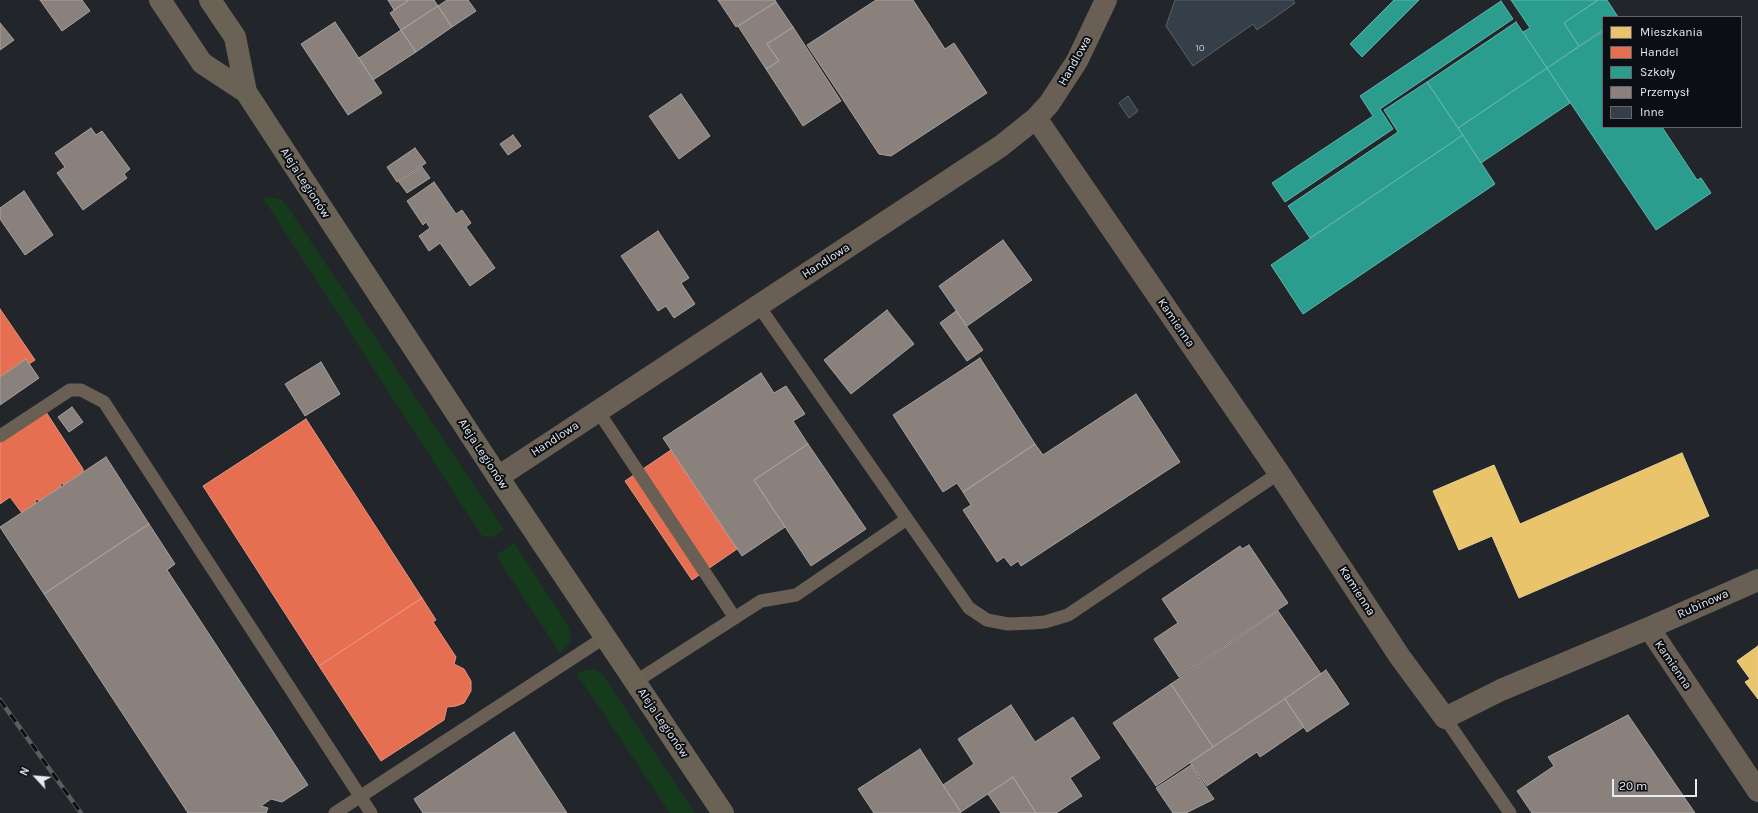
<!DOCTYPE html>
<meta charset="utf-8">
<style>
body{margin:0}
#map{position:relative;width:1758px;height:813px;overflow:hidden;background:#22262a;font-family:Karla,sans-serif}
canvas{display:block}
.legend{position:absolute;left:1602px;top:16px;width:140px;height:112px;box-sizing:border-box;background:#0b0e12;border:1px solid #63676c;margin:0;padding:5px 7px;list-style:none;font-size:12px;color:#e6ecf2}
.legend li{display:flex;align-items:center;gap:8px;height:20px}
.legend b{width:20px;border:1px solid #63676c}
.north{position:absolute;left:16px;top:757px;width:40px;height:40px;-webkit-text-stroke:3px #0b0e12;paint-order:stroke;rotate:296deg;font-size:11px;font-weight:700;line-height:16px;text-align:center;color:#e6ecf2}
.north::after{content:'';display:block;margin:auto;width:14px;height:18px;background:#e6ecf2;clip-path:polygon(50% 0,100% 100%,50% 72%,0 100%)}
.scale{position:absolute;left:1612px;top:779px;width:85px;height:18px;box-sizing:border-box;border:2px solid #e6ecf2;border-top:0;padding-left:5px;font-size:12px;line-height:14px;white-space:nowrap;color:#e6ecf2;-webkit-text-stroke:3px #0b0e12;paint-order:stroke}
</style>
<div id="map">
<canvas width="1758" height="813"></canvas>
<ul class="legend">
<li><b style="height:11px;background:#e9c46a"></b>Mieszkania</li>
<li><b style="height:11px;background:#e76f51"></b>Handel</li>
<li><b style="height:11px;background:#2a9d8f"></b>Szkoły</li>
<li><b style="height:11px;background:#8a817c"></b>Przemysł</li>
<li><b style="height:11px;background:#343f4a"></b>Inne</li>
</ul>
<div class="north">N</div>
<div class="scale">20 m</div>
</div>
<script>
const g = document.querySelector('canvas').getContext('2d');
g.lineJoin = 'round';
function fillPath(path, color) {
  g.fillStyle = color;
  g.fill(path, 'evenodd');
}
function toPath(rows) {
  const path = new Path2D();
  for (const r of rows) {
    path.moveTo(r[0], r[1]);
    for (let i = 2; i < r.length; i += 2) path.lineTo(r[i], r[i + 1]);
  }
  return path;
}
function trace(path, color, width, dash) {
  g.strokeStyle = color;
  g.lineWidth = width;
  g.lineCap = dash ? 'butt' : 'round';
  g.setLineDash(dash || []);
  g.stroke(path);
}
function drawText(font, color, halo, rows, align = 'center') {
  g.font = font + ' Karla,sans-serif';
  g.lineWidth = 4;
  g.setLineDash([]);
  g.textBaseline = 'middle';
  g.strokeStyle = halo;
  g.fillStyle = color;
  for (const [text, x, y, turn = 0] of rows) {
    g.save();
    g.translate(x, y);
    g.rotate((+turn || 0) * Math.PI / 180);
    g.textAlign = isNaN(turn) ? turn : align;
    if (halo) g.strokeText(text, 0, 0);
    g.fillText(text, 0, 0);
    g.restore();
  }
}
fillPath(toPath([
 [271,197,282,200,287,206,504,530,494,537,482,536,263,198],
 [514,543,569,627,571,639,568,645,560,653,498,559,499,553],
 [584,670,595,670,602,674,695,813,670,813,577,674]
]), '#153b1c');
const homes = toPath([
 [1682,453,1709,516,1519,598,1492,536,1459,550,1433,491,1494,465,1520,524,1682,453],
 [1758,646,1758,699,1745,682,1750,679,1737,661,1758,646]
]);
fillPath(homes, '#e9c46a');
trace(homes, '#e8d093', 1);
const shops = toPath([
 [0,309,35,360,0,383,0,309],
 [46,412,83,469,83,472,64,485,63,483,60,485,61,487,39,501,38,499,35,501,36,503,22,513,10,497,0,504,0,440,46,412],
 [306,419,422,598,319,666,203,486,306,419],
 [671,450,737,549,692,580,625,481,671,450],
 [422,598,436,620,433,622,456,657,454,664,464,669,471,681,471,691,464,703,456,706,447,707,444,720,381,761,319,666,422,598]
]);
fillPath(shops, '#e76f51');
trace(shops, '#e79481', 1);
const schools = toPath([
 [1394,0,1419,0,1362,57,1350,44,1394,0],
 [1511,0,1598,0,1564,23,1579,46,1547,68,1523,32,1530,28,1511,0],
 [1598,0,1607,0,1618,17,1603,17,1603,30,1579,46,1564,23,1598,0],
 [1501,1,1513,19,1380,109,1393,129,1285,202,1272,183,1373,116,1360,96,1501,1],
 [1516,22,1547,68,1458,128,1427,82,1516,22],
 [1603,31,1603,127,1662,127,1697,180,1701,178,1711,193,1656,230,1547,68,1603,31],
 [1547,68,1570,103,1481,163,1458,128,1547,68],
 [1427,82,1463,135,1310,238,1288,206,1398,132,1384,110,1427,82],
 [1463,135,1495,184,1303,314,1271,265,1463,135]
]);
fillPath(schools, '#2a9d8f');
trace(schools, '#62b5ad', 1);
const industry = toPath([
 [40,0,82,0,90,11,62,31,40,0],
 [388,0,409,0,394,10,388,0],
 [409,0,434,0,438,6,401,30,390,13,409,0],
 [447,0,468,0,476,11,452,27,438,6,447,0],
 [718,0,775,0,776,2,736,27,718,0],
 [876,0,913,0,945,49,954,43,987,93,891,156,879,154,807,45,876,0],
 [776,2,793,27,767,44,779,61,766,69,738,26,776,2],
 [438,6,452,27,416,52,401,30,438,6],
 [335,22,382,93,348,115,301,44,335,22],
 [0,23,14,40,0,50,0,23],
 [793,27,841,101,803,126,766,69,779,61,767,44,793,27],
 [401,30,416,52,373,80,359,58,401,30],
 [681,94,710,136,679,159,649,116,681,94],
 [91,128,96,135,102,131,130,169,124,174,127,178,83,210,57,173,65,167,55,153,91,128],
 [513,135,521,146,508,155,500,144,513,135],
 [415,148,426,163,397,182,387,167,415,148],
 [422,167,430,178,407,193,399,182,422,167],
 [434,182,456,214,462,210,471,223,466,227,495,268,470,286,440,243,429,251,419,236,430,228,426,222,423,225,407,201,434,182],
 [24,191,53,235,25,255,0,219,0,208,24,191],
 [658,231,689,278,681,283,695,304,674,318,666,306,658,311,621,256,658,231],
 [1003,240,1032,280,967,326,939,286,1003,240],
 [887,310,914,344,851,394,824,360,887,310],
 [956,311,983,350,967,361,940,323,956,311],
 [980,358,1035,444,963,492,957,483,943,492,893,415,980,358],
 [26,359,39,378,0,405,0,377,26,359],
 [321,362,340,394,305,416,285,384,321,362],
 [761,373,774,393,786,386,805,414,793,421,808,444,754,480,785,527,742,556,663,438,761,373],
 [1136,394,1180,462,1021,566,1018,561,1011,566,1004,557,997,562,963,510,971,505,963,492,1035,444,1043,455,1136,394],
 [72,407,83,422,69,432,58,417,72,407],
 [808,444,866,529,811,566,754,480,808,444],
 [106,457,149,524,44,594,0,527,106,457],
 [149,524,175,564,167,570,308,785,282,802,271,799,261,806,268,808,266,813,188,813,44,594,149,524],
 [1249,545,1288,603,1179,677,1154,639,1178,623,1162,599,1240,546,1242,549,1249,545],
 [1278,611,1321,674,1213,747,1171,684,1278,611],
 [1326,670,1349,704,1307,732,1285,699,1326,670],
 [1171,684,1213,747,1156,786,1113,723,1171,684],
 [1285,699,1304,727,1260,757,1257,752,1207,786,1190,762,1285,699],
 [1011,705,1035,742,1073,717,1100,758,1070,778,1082,796,1056,813,1036,813,1013,777,961,812,943,785,974,764,958,739,1011,705],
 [1628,715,1695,813,1532,813,1517,791,1554,766,1548,757,1628,715],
 [514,732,567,813,423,813,414,799,514,732],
 [920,749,961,813,874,813,858,789,920,749],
 [1191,765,1214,799,1186,813,1173,813,1156,788,1191,765],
 [1013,777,1036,813,1001,813,988,794,1013,777]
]);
fillPath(industry, '#8a817c');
trace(industry, '#a6a19f', 1);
const building = toPath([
 [1175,0,1293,0,1295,3,1257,30,1253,24,1193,66,1166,26,1175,0],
 [1128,96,1138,111,1129,118,1119,103,1128,96]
]);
fillPath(building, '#343f4a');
trace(building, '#5e6165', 1);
trace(toPath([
 [758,305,969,608,987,620,1008,624,1032,623,1045,622,1068,615,1279,473],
 [598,411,735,618],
 [0,436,70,390,81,390,104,402,371,813],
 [635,682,761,601,796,595,907,519],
 [1445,718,1510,813],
 [335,813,605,637]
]), '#695f54', 13);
trace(toPath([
 [1036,118,1279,473,1400,657,1445,718,1501,690,1649,628,1758,580],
 [498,477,1001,146,1036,118,1049,104,1077,61,1106,0],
 [1649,628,1758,791]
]), '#695f54', 22);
trace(toPath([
 [160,0,202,63,246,92],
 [210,0,235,37,246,92,498,477,723,813]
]), '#6b6256', 22);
const rail = toPath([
 [0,700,81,813]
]);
trace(rail, '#5e5d5d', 4.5);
trace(rail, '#0b0e12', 3, [9]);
drawText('10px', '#bac1c8', null, [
 ["10",1200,48]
]);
drawText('12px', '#e6ecf2', '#0b0e12', [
 ["Handlowa",1075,61,-61],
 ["Aleja Legionów",305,183,57],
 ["Handlowa",826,261,-33],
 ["Kamienna",1176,323,56],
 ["Handlowa",555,439,-33],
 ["Aleja Legionów",483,454,57],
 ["Kamienna",1357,591,57],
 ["Rubinowa",1703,604,-24],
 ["Kamienna",1673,665,56],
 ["Aleja Legionów",663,723,56]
]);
</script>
